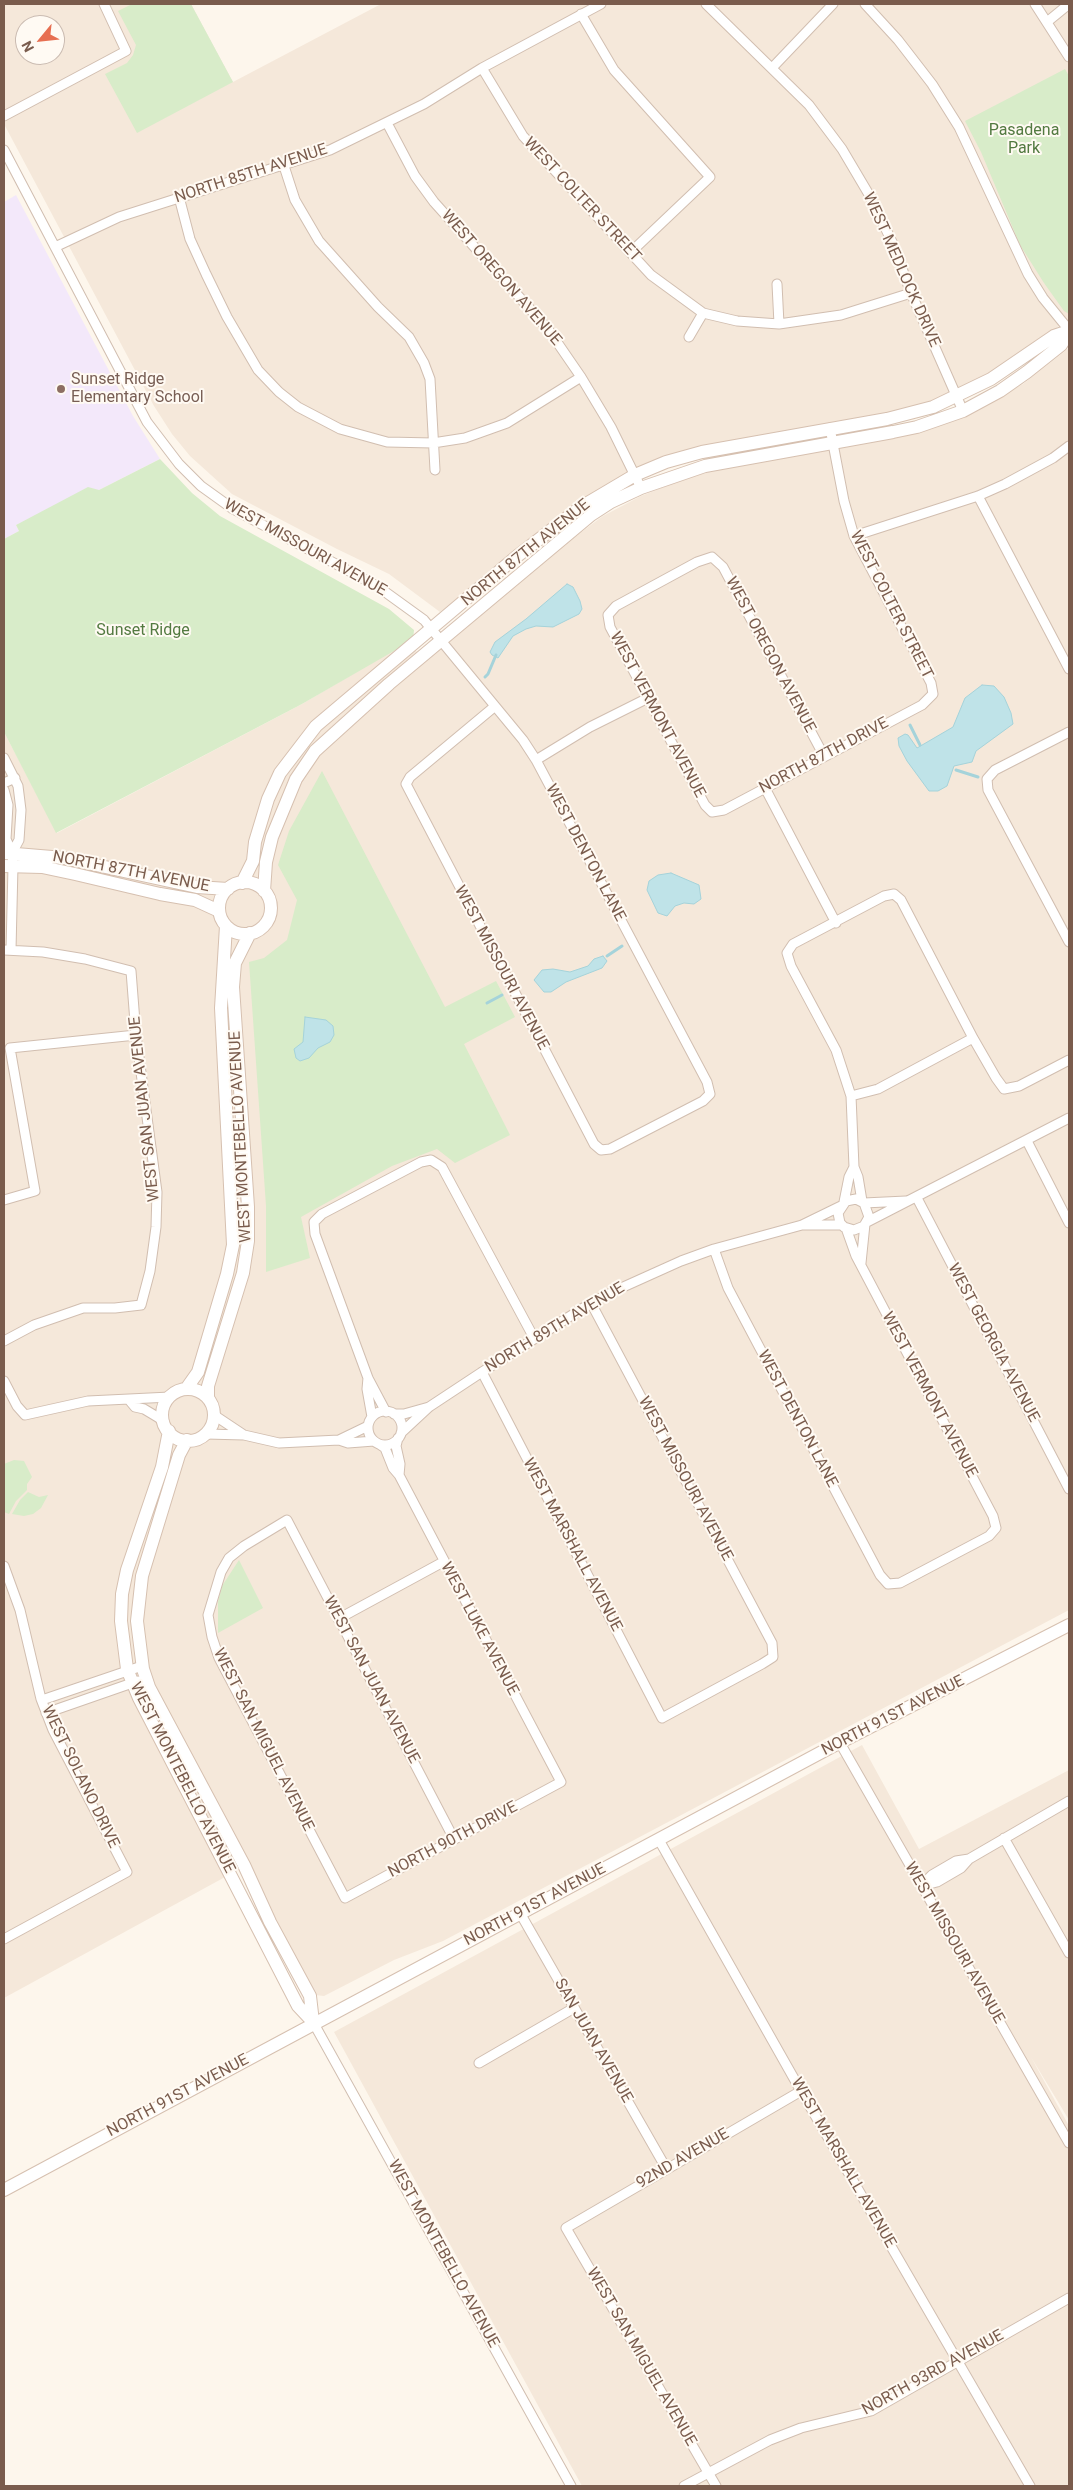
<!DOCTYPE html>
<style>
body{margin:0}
#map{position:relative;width:1073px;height:2490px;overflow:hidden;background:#fdf6ec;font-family:Roboto,sans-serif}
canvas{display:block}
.frame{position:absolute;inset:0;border:5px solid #7a5c4d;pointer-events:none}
.north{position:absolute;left:15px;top:15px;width:50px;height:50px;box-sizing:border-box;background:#fffaf3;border:1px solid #cabbb1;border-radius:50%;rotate:242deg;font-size:14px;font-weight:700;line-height:20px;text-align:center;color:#7a5c4d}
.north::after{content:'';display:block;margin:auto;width:18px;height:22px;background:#e76f51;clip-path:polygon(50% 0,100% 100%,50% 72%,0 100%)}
</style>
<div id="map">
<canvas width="1073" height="2490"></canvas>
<div class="frame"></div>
<div class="north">N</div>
</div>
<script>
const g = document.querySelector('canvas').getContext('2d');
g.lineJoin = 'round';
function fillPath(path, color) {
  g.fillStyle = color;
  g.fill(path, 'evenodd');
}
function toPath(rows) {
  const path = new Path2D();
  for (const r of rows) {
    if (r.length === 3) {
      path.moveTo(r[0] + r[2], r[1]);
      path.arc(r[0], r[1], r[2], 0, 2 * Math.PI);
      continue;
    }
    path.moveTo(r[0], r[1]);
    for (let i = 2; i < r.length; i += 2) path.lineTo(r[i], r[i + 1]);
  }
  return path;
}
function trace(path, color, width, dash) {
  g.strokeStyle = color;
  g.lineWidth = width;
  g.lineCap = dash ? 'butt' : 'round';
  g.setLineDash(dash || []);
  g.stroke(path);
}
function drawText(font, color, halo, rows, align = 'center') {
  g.font = font + ' Roboto,sans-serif';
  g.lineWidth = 4;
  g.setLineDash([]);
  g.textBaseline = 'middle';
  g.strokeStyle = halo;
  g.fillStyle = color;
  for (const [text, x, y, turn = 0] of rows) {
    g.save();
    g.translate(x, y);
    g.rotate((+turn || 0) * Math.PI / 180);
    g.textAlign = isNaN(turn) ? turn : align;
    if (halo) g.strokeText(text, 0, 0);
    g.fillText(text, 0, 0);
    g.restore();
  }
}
fillPath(toPath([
 [4,4,191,4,233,82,381,4,1069,4,1069,319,993,374,937,402,648,466,440,612,389,574,337,549,232,494,190,456,172,434,154,406,4,124],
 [25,25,55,25,55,55,25,55],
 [1069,348,1069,1610,443,1941,394,1960,324,1996,315,1995,247,1865,4,1998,4,732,57,833,302,704,407,642,425,660,572,539,603,516,641,496,687,478,716,470,968,415,1023,384],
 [862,1745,919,1849,1069,1770,1069,2120,1031,2057,1069,2126,1069,2486,582,2486,334,2032]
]), '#f5e8da');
fillPath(toPath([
 [16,195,133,416,160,459,99,490,16,525,19,531,4,539,4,202]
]), '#f3e8fa');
fillPath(toPath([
 [132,4,191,4,233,82,137,133,105,74,127,63,133,55,136,45,118,11],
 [1065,69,1069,76,1069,314,1064,311,1044,283,1020,245,981,152,965,121],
 [160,459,192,493,220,516,389,609,414,630,413,640,302,704,56,833,4,732,4,539,19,531,16,525,88,487,99,490],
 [322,771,445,1007,496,981,515,1017,464,1044,510,1135,455,1163,437,1149,392,1166,301,1217,310,1258,266,1272,266,1206,249,962,264,958,287,940,297,900,278,865,289,831],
 [14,1460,24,1461,32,1477,27,1484,27,1490,16,1501,9,1514,4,1512,4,1464],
 [28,1492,39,1497,48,1495,41,1508,33,1514,24,1516,12,1514,20,1500],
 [239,1560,263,1608,218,1633,218,1602,222,1586]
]), '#d8ecc9');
const water = toPath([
 [567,584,573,587,580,601,582,609,579,614,553,627,536,626,526,629,513,636,498,658,492,655,490,652,495,642,526,619,567,584],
 [982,685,994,686,1004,697,1011,713,1013,724,976,751,972,762,954,766,947,786,938,791,929,791,907,761,899,746,898,738,905,734,908,735,917,748,953,727,965,698,982,685],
 [671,873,699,885,701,899,694,904,684,903,675,906,667,916,658,913,647,890,649,881,658,875,671,873],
 [603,956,607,961,602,968,566,982,551,992,544,992,534,980,542,970,553,969,570,972,588,966,594,959,603,956],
 [305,1017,326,1020,333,1026,334,1035,330,1042,318,1048,309,1058,300,1061,296,1058,294,1049,303,1042,305,1017]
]);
fillPath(water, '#bfe3e8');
trace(water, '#a5d3da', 1);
trace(toPath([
 [485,677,488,674,496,655],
 [910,725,920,745],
 [956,770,978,777],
 [607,956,622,946],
 [487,1003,502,995]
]), '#a5d3da', 3);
const street = toPath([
 [706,4,809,105,842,149,871,198,893,244,911,293,963,411],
 [865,4,898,40,932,84,959,127,1028,274,1043,298,1069,330],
 [1035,4,1069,57],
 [581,14,614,70,710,177,631,252],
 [1047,22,1069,4],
 [482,68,523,136,651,275,703,313,737,321,779,324,841,315,911,293],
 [772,68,833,4],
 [4,116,126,51,104,4],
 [387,123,415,176,434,202,548,329,581,377,611,427,641,488],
 [4,150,147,422,179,464,201,486,233,509,377,586,424,620,523,740,536,760,707,1082,710,1094,703,1101,610,1149,601,1150,594,1144,406,784,410,777,494,707],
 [284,166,295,200,319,241,378,307,409,337,424,363,430,379,435,470],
 [179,197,190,239,206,274,227,317,258,370,279,392,298,407,340,429,387,442,433,443,465,438,507,423,581,377],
 [55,247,119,217,330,150,424,104,482,68,601,4],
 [777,284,779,324],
 [689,337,703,313],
 [978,496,1069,669],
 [854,536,978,496,1005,484,1053,458,1069,446],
 [1069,732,995,770,987,779,988,790,1069,942],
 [824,756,723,567,712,557,697,562,616,606,608,615,610,627,648,698,705,805,712,812,724,810,922,705,933,694,931,683,854,536,844,501,830,428],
 [4,758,18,786,21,810,19,840,12,853],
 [536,760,590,727,648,698],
 [4,783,15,778],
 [765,788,836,923],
 [4,790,8,805,6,839,12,853,13,866,11,950],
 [4,950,43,952,85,959,131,971,136,1035,157,1192,156,1227,150,1271,141,1305,115,1308,83,1308,34,1325,4,1341],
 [851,1096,878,1089,973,1038],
 [1027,1141,1069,1223],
 [854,1167,858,1177,862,1201],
 [917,1198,1069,1489],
 [4,1200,35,1191,10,1048,136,1035],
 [844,1202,849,1177,854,1167,851,1096,836,1050,791,966,787,953,793,944,884,896,894,894,901,900,973,1038,996,1078,1004,1089,1019,1086,1069,1060],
 [864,1203,869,1217,864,1226,854,1230,844,1227,840,1223,838,1213,846,1201,856,1199,864,1203,906,1201],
 [867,1222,1069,1118],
 [802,1225,841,1206],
 [714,1249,728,1288,880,1575,888,1584,900,1583,989,1536,996,1528,993,1516,856,1256,846,1228],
 [861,1263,865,1224],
 [482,1372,662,1718,762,1664,773,1657,772,1643,591,1303],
 [368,1378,367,1389,372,1417],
 [4,1381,17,1406,25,1415,88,1401,170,1397],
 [130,1401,135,1407,144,1409,164,1421],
 [385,1428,17],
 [386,1412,368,1378,315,1234,314,1222,322,1214,421,1162,431,1160,442,1167,534,1338],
 [394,1414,404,1414,429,1407],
 [214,1415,244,1435],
 [401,1433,429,1407,482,1372,591,1303,621,1288,681,1261,714,1249,802,1225,842,1225],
 [206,1434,244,1435,279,1443,339,1440,348,1443,374,1441],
 [398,1438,396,1446,400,1464,399,1475],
 [339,1440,368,1426],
 [379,1444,385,1448,393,1468,399,1475,561,1782,345,1898,219,1658,212,1637,208,1615,221,1572,229,1558,244,1546,287,1520,454,1839],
 [4,1566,20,1610,41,1699,53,1730,127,1872,4,1939],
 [338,1619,443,1562],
 [42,1700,142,1666],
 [46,1713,138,1681],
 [840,1743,1069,2143],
 [1004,1838,1069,1953],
 [659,1840,801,2091,1030,2486],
 [921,1886,932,1875,956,1861,969,1859,1069,1801],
 [922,1886,937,1882,961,1868,969,1859],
 [520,1913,666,2168],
 [313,2022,571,2486],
 [479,2063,574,2008],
 [684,2486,770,2440,801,2428,871,2411,1069,2298],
 [716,2486,566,2228,801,2091]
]);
const secondary = toPath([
 [4,853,64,858,197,887,228,889],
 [4,866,42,867,75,874,160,894,195,900,219,911],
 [245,908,26],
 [242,883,253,861,255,842,268,799,280,773,316,726,516,557,581,507,635,475,666,462,702,452,887,419,933,407,991,379,1054,336,1069,331],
 [264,891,266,862,272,837,296,779,315,751,389,684,591,515,611,502,641,488,705,466,893,432,917,427,963,411,1000,391,1027,372,1061,345,1069,332],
 [186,1389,198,1372,227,1274,233,1245,221,1008,226,926],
 [188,1415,26],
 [208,1398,208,1386,243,1273,248,1241,248,1207,233,987,235,963,250,933],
 [169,1431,162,1467,127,1570,122,1594,121,1621,127,1669,139,1698,298,2006,313,2022],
 [187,1440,179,1455,142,1576,137,1621,143,1669,149,1687,244,1865,270,1922,310,1996,313,2022],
 [4,2190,833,1746,1069,1625]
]);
trace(street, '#d1beb0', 11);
trace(secondary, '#d6c0b0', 14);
trace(street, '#fff', 9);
trace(secondary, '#fff', 12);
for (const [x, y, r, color] of [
 [61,389,5,"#8d6e63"]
]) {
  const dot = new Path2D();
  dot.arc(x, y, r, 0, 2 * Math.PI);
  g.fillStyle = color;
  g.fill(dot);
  trace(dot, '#fffaf3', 2);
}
drawText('16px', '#537a41', '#fffaf3', [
 ["Pasadena",1024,131],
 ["Park",1024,149],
 ["Sunset Ridge",143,631]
]);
drawText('16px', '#7a5c4d', '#fffaf3', [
 ["NORTH 85TH AVENUE",251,174,-18],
 ["WEST COLTER STREET",582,200,47],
 ["WEST MEDLOCK DRIVE",901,270,66],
 ["WEST OREGON AVENUE",501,278,49],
 ["WEST MISSOURI AVENUE",305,548,29],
 ["NORTH 87TH AVENUE",526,553,-39],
 ["WEST COLTER STREET",891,605,63],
 ["WEST OREGON AVENUE",770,655,62],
 ["WEST VERMONT AVENUE",657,715,62],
 ["NORTH 87TH DRIVE",824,756,-28],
 ["WEST DENTON LANE",585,853,62],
 ["NORTH 87TH AVENUE",131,872,11],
 ["WEST MISSOURI AVENUE",501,968,62],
 ["WEST SAN JUAN AVENUE",145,1109,-96],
 ["WEST MONTEBELLO AVENUE",241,1137,-93],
 ["NORTH 89TH AVENUE",555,1328,-31],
 ["WEST GEORGIA AVENUE",993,1343,62],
 ["WEST VERMONT AVENUE",929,1395,62],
 ["WEST DENTON LANE",797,1419,62],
 ["WEST MISSOURI AVENUE",685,1479,62],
 ["WEST MARSHALL AVENUE",572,1545,62],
 ["WEST LUKE AVENUE",479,1629,62],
 ["WEST SAN JUAN AVENUE",371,1680,62],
 ["NORTH 91ST AVENUE",893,1716,-27],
 ["WEST SAN MIGUEL AVENUE",263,1740,63],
 ["WEST SOLANO DRIVE",80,1777,64],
 ["WEST MONTEBELLO AVENUE",182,1778,63],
 ["NORTH 90TH DRIVE",453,1840,-28],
 ["NORTH 91ST AVENUE",535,1905,-28],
 ["WEST MISSOURI AVENUE",954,1943,60],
 ["SAN JUAN AVENUE",593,2041,60],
 ["NORTH 91ST AVENUE",178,2096,-28],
 ["92ND AVENUE",683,2159,-30],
 ["WEST MARSHALL AVENUE",843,2163,60],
 ["WEST MONTEBELLO AVENUE",443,2254,61],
 ["WEST SAN MIGUEL AVENUE",641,2357,60],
 ["NORTH 93RD AVENUE",933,2373,-29]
]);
drawText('16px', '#785e54', '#fffaf3', [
 ["Sunset Ridge",71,380],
 ["Elementary School",71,398]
], 'left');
</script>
